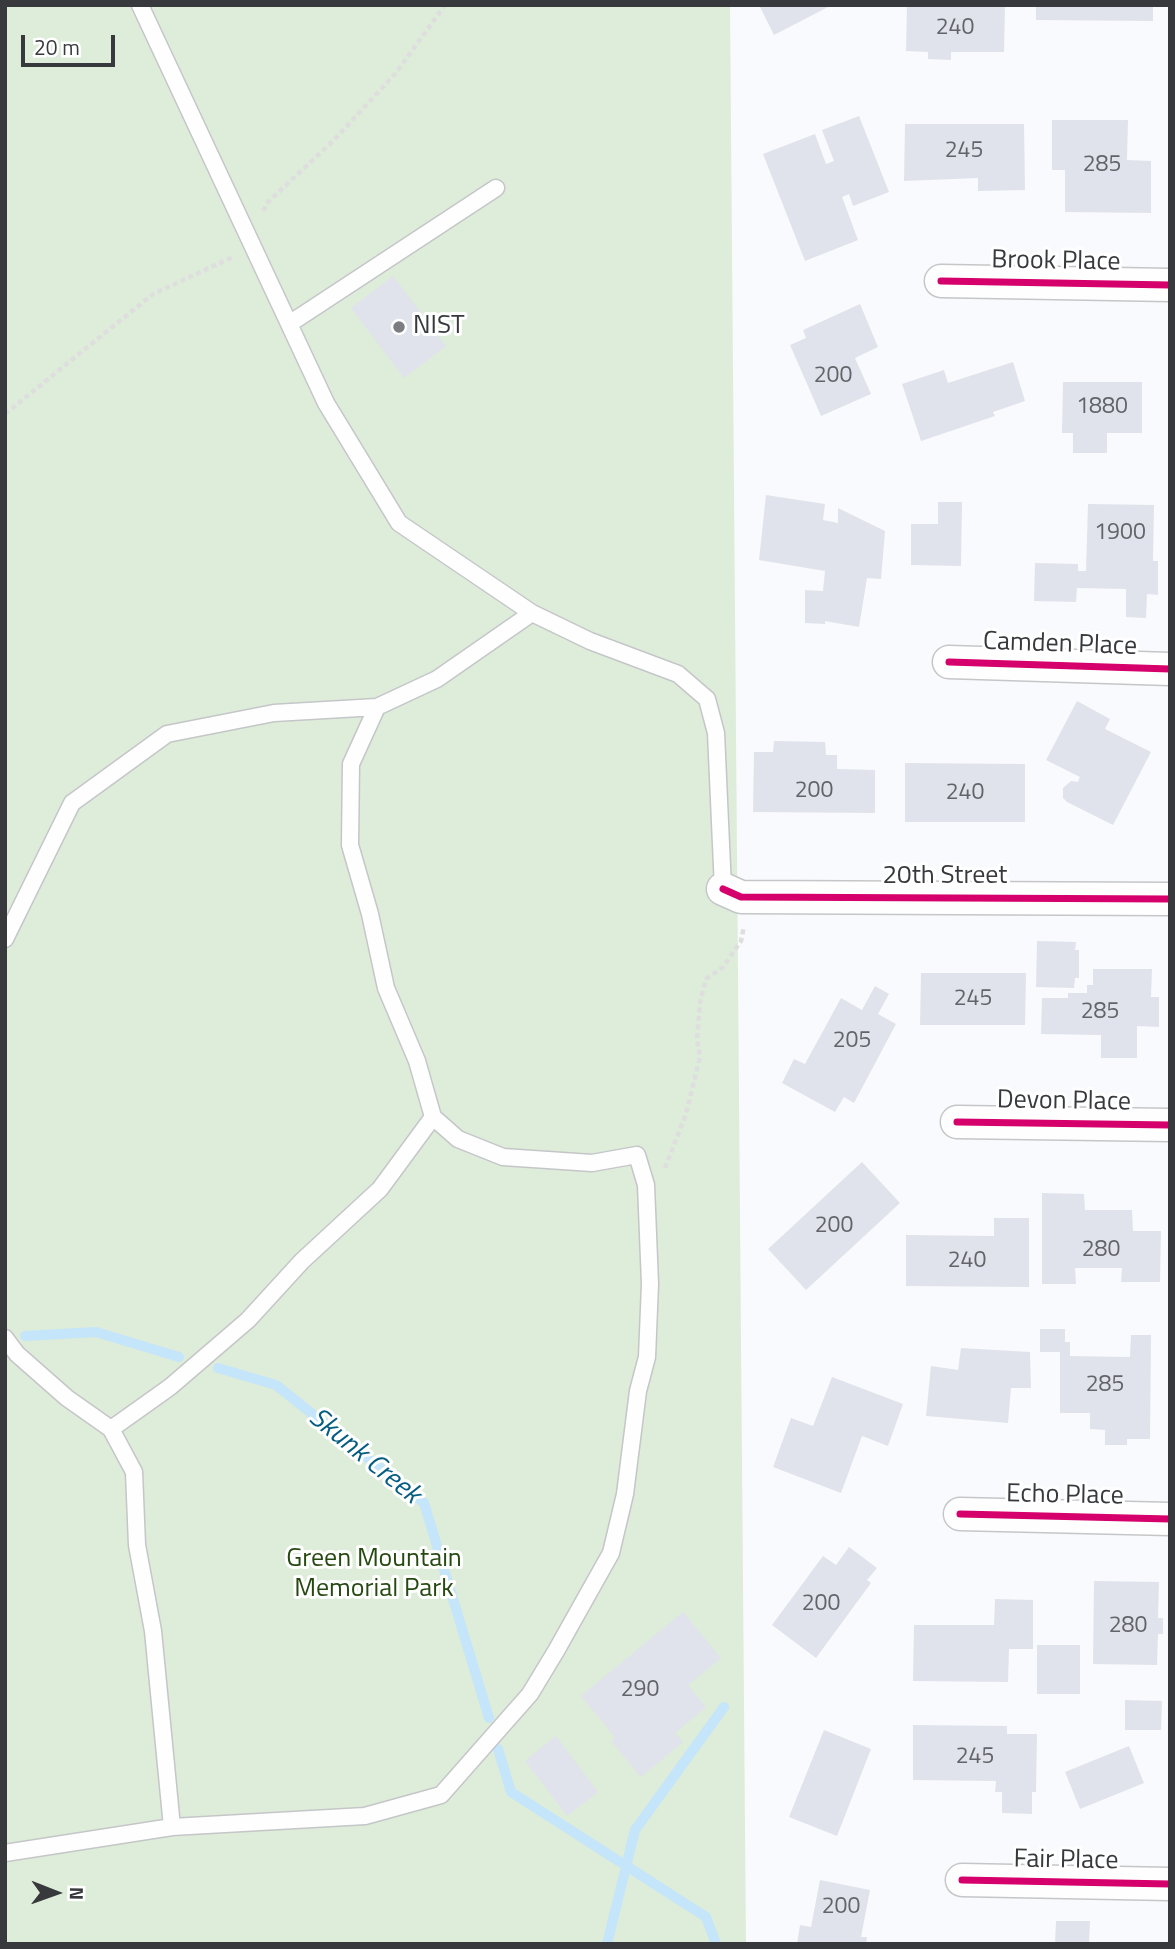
<!DOCTYPE html>
<style>
body{margin:0}
#map{position:relative;width:1175px;height:1949px;overflow:hidden;background:#f9fafd;font-family:"Titillium Web",sans-serif}
canvas{display:block}
.frame{position:absolute;inset:0;border:7px solid #38393c;pointer-events:none}
.north{position:absolute;left:21px;top:1858px;width:70px;height:70px;-webkit-text-stroke:5px #fff;paint-order:stroke;rotate:91deg;font-size:19px;font-weight:700;line-height:28px;text-align:center;color:#38393c}
.north::after{content:'';display:block;margin:auto;width:24px;height:32px;background:#38393c;clip-path:polygon(50% 0,100% 100%,50% 72%,0 100%)}
.scale{position:absolute;left:21px;top:35px;width:94px;height:32px;box-sizing:border-box;border:4px solid #38393c;border-top:0;padding-left:9px;font-size:21px;line-height:24px;white-space:nowrap;color:#38393c;-webkit-text-stroke:5px #fff;paint-order:stroke}
</style>
<div id="map">
<canvas width="1175" height="1949"></canvas>
<div class="frame"></div>
<div class="north">N</div>
<div class="scale">20 m</div>
</div>
<script>
const g = document.querySelector('canvas').getContext('2d');
g.lineJoin = 'round';
function fillPath(path, color) {
  g.fillStyle = color;
  g.fill(path, 'evenodd');
}
function toPath(rows) {
  const path = new Path2D();
  for (const r of rows) {
    path.moveTo(r[0], r[1]);
    for (let i = 2; i < r.length; i += 2) path.lineTo(r[i], r[i + 1]);
  }
  return path;
}
function trace(path, color, width, dash) {
  g.strokeStyle = color;
  g.lineWidth = width;
  g.lineCap = dash ? 'butt' : 'round';
  g.setLineDash(dash || []);
  g.stroke(path);
}
function drawText(font, color, halo, rows, align = 'center') {
  g.font = font + ' "Titillium Web",sans-serif';
  g.lineWidth = 6;
  g.setLineDash([]);
  g.textBaseline = 'middle';
  g.strokeStyle = halo;
  g.fillStyle = color;
  for (const [text, x, y, turn = 0] of rows) {
    g.save();
    g.translate(x, y);
    g.rotate((+turn || 0) * Math.PI / 180);
    g.textAlign = isNaN(turn) ? turn : align;
    if (halo) g.strokeText(text, 0, 0);
    g.fillText(text, 0, 0);
    g.restore();
  }
}
fillPath(toPath([
 [5,5,730,5,746,1944,5,1944]
]), '#deecda');
trace(toPath([
 [25,1336,96,1332,179,1357],
 [218,1368,276,1385,424,1503,489,1718],
 [498,1749,511,1792,706,1917,716,1944],
 [607,1944,635,1830,724,1707]
]), '#c4e5fa', 10);
fillPath(toPath([
 [759,5,832,5,774,35],
 [907,5,1005,5,1004,52,951,52,951,60,928,59,928,52,906,51],
 [1036,5,1153,5,1153,21,1036,20],
 [859,116,889,192,853,206,849,194,842,197,858,240,805,261,763,154,815,134,826,164,834,161,822,130],
 [1052,120,1128,120,1127,160,1151,161,1151,213,1065,212,1065,170,1052,170],
 [905,124,1024,124,1025,190,978,191,978,178,904,181],
 [393,276,446,346,404,378,351,308],
 [860,304,878,347,855,358,871,394,821,416,790,345,806,338,803,330],
 [1013,362,1025,401,993,412,995,416,921,441,902,384,944,370,948,383],
 [1063,382,1142,382,1142,433,1107,433,1107,453,1073,453,1073,433,1062,433],
 [766,495,825,504,823,520,838,523,838,508,885,531,881,579,867,578,859,627,825,621,825,624,805,623,805,590,823,591,825,571,759,560],
 [938,502,962,502,961,566,911,565,911,524,938,524],
 [1088,504,1154,505,1153,561,1158,561,1158,595,1147,594,1146,618,1126,617,1126,589,1077,588,1076,602,1034,601,1035,563,1078,564,1078,571,1086,571],
 [1077,701,1110,719,1105,729,1151,752,1113,825,1067,802,1063,798,1063,788,1071,781,1078,782,1080,777,1046,760],
 [774,741,825,742,826,755,837,755,837,769,875,770,875,813,753,812,754,752,773,752],
 [905,763,1025,764,1025,822,905,822],
 [1037,941,1076,942,1075,950,1079,950,1079,978,1075,978,1074,988,1036,987],
 [1093,969,1152,969,1151,997,1159,997,1159,1027,1137,1026,1137,1058,1101,1058,1101,1035,1041,1034,1042,998,1068,998,1068,993,1087,993,1087,985,1093,985],
 [921,973,1026,973,1025,1025,920,1025],
 [875,986,889,994,878,1014,896,1024,854,1103,844,1097,835,1112,782,1083,794,1059,805,1064,841,998,862,1010],
 [862,1162,900,1203,806,1290,768,1249],
 [1042,1193,1084,1194,1085,1210,1132,1210,1133,1231,1161,1231,1160,1282,1121,1282,1122,1268,1075,1268,1076,1284,1042,1284],
 [994,1218,1029,1218,1029,1287,906,1286,906,1235,994,1236],
 [1040,1329,1065,1329,1065,1342,1070,1342,1070,1356,1130,1357,1131,1335,1151,1335,1150,1439,1127,1439,1127,1445,1105,1445,1105,1430,1090,1429,1090,1413,1060,1413,1060,1352,1040,1352],
 [961,1348,1030,1352,1031,1388,1011,1388,1008,1423,926,1416,931,1366,958,1370],
 [832,1377,903,1404,888,1446,862,1436,841,1493,773,1467,791,1418,813,1426],
 [849,1547,877,1568,867,1580,871,1583,816,1658,772,1625,823,1556,836,1565],
 [1094,1581,1159,1582,1158,1618,1163,1618,1163,1634,1158,1634,1157,1665,1093,1664],
 [995,1599,1033,1600,1033,1649,1009,1649,1008,1682,913,1681,914,1625,994,1625],
 [683,1612,721,1658,688,1685,706,1707,675,1733,683,1742,641,1777,611,1741,615,1737,581,1696],
 [1037,1645,1080,1645,1080,1694,1037,1694],
 [1125,1700,1162,1701,1161,1730,1125,1730],
 [913,1725,1007,1726,1007,1734,1037,1734,1036,1792,1032,1792,1032,1814,1002,1813,1002,1792,995,1792,996,1781,913,1780],
 [824,1730,871,1749,837,1836,789,1817],
 [556,1736,598,1792,567,1816,525,1761],
 [1129,1746,1144,1783,1080,1809,1065,1772],
 [820,1880,870,1890,861,1937,867,1937,866,1944,797,1944,800,1925,811,1927],
 [1056,1921,1090,1921,1089,1944,1055,1944]
]), '#e1e3ec');
const service = toPath([
 [140,5,326,403,399,523,532,613,590,641,678,674,707,699,716,733,723,889],
 [289,324,496,188],
 [5,939,72,803,167,734,274,713,377,707,437,679,532,613],
 [5,1338,17,1354,67,1398,111,1429,134,1472,137,1545,153,1631,172,1827,5,1853],
 [111,1429,170,1387,248,1320,302,1261,380,1189,433,1117],
 [172,1827,365,1816,441,1795,530,1694,556,1651,611,1553,625,1494,638,1391,647,1357,650,1284,646,1185,637,1155,592,1163,503,1157,458,1139,433,1117,417,1061,386,988,370,914,350,845,351,764,377,707]
]);
const minor = toPath([
 [941,281,1170,285],
 [949,662,1170,669],
 [723,889,741,897,1170,899],
 [957,1122,1170,1125],
 [960,1514,1170,1519],
 [962,1880,1170,1884]
]);
trace(service, '#c5c6c8', 19);
trace(minor, '#c5c6c8', 35);
trace(toPath([
 [263,211,268,202,332,142,396,73,445,5],
 [5,414,153,294,233,257],
 [665,1168,686,1114,700,1057,697,1039,700,1002,706,979,723,967,741,941,744,926]
]), '#dedede', 4.5, [5, 3.5]);
trace(service, '#fefeff', 16);
trace(minor, '#fefeff', 32);
trace(toPath([
 [941,281,1170,285],
 [949,662,1170,669],
 [723,889,741,897,1170,899],
 [957,1122,1170,1125],
 [960,1514,1170,1519],
 [962,1880,1170,1884]
]), '#d6006c', 7);
for (const [x, y, r, color] of [
 [399,327,7,"#7c7d80"]
]) {
  const dot = new Path2D();
  dot.arc(x, y, r, 0, 2 * Math.PI);
  g.fillStyle = color;
  g.fill(dot);
  trace(dot, '#fff', 2.5);
}
drawText('23px', '#636469', null, [
 ["240",955,28],
 ["245",964,151],
 ["285",1102,165],
 ["200",833,376],
 ["1880",1102,407],
 ["1900",1120,533],
 ["200",814,791],
 ["240",965,793],
 ["245",973,999],
 ["285",1100,1012],
 ["205",852,1041],
 ["200",834,1226],
 ["280",1101,1250],
 ["240",967,1261],
 ["285",1105,1385],
 ["200",821,1604],
 ["280",1128,1626],
 ["290",640,1690],
 ["245",975,1757],
 ["200",841,1907]
]);
drawText('26px', '#38393c', '#fff', [
 ["Brook Place",1056,262,1],
 ["Camden Place",1060,645,2],
 ["20th Street",945,877],
 ["Devon Place",1064,1102,1],
 ["Echo Place",1065,1496,1],
 ["Fair Place",1066,1861,1]
]);
drawText('26px', '#38393c', '#fff', [
 ["NIST",413,327]
], 'left');
drawText('26px', '#264911', '#fff', [
 ["Green Mountain",374,1560],
 ["Memorial Park",374,1590]
]);
drawText('italic 28px', '#055c81', '#fff', [
 ["Skunk Creek",364,1457,39]
]);
</script>
